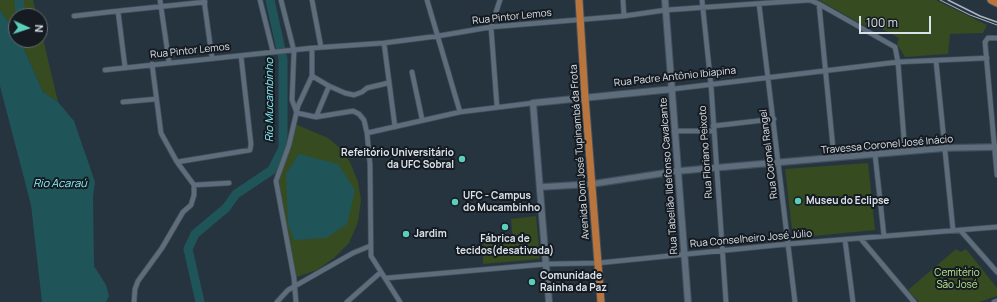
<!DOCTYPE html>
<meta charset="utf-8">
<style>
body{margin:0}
#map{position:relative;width:997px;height:302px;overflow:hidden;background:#263440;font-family:Manrope,sans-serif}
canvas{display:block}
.north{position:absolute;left:8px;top:8px;width:40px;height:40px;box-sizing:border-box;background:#151b21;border:1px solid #646b71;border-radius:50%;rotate:93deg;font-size:11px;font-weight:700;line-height:16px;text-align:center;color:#dae2ea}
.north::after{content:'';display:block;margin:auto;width:14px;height:18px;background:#5bcebc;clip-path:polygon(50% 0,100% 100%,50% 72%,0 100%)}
.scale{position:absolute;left:859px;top:16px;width:72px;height:18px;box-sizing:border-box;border:2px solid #dae2ea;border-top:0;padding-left:5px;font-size:12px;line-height:14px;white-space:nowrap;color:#dae2ea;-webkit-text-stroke:3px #151b21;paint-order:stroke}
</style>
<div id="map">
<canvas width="997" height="302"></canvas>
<div class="north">N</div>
<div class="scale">100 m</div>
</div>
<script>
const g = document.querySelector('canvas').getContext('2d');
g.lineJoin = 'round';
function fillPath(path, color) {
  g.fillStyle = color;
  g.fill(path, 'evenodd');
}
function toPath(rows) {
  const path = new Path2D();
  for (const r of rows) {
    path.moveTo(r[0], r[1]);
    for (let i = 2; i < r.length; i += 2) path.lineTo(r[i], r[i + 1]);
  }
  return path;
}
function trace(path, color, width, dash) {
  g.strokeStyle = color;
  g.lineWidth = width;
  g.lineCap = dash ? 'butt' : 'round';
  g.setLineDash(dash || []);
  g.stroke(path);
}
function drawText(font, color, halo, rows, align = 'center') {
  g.font = font + ' Manrope,sans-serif';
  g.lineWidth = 4;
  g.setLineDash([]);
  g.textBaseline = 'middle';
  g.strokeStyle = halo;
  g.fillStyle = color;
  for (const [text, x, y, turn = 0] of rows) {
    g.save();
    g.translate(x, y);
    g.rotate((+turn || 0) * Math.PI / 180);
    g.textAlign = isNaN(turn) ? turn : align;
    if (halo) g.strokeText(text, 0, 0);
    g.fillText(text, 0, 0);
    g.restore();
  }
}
fillPath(toPath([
 [0,0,33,0,37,16,16,16,16,33,0,10],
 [819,0,936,0,987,25,983,33,950,34,948,54,905,57,897,44,899,38,868,21,865,26],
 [40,26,58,102,43,92,20,40,40,40],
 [295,124,328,138,340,148,350,162,358,182,361,200,358,222,349,243,334,258,317,270,294,278,276,181],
 [868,163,875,230,793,238,785,169],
 [536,216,540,259,483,264,483,243,513,240,511,219],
 [956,249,961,252,966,249,997,288,997,296,979,302,919,302,908,290]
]), '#364b1f');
fillPath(toPath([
 [0,10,16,33,16,40,20,40,43,92,58,102,74,121,95,182,93,196,94,266,106,285,109,296,106,302,42,302,31,205,0,86],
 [299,154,338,164,355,190,347,224,326,238,294,240,288,224,286,174]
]), '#1f5559');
trace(toPath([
 [19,0,20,16],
 [200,302,188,249,195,234,226,208,236,194,272,170,283,148,283,59,270,0]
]), '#1f5559', 9);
const minor = toPath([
 [160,0,169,62],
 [204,0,212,58],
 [260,0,273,52],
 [281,0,294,51,292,100,297,113],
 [312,0,321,47],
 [427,0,460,112],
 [623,0,624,16],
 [702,0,711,85,726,302],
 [759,4,795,302],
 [819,4,834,158],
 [74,16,118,11],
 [997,38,988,38,985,42,997,175],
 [384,43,395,127],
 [936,61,953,230],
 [152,64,161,133,177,162,194,185,229,183],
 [125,67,118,11,205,2],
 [105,70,312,48,384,43,438,36,491,27,624,16,666,10,810,0,819,4,895,47,898,62,905,152],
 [412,72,422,119],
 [312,76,329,86,345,93,354,95,362,92,367,88,388,83],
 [673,89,898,62,987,58],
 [123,102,156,99],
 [497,107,491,27,500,0],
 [297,113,316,117,353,111,359,114,364,120,367,133,370,164,371,256,400,302],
 [316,117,329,86],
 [713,126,774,119],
 [675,131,713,131],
 [367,133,460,112,533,103],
 [875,154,884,236],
 [177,162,250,150,251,144,241,56],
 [960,230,997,272],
 [861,239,914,302],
 [845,240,853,302],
 [387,278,547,264,598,263,788,244,997,227],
 [134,302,135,289,138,281,162,248,183,212,191,205,194,195,194,185],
 [277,302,288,290,353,253,370,246],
 [296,302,294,278,276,181,289,145,298,106,312,76,312,48],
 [347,302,381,272],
 [994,302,997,301]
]);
const tertiary = toPath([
 [541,187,592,184,678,171,946,148,997,147]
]);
const secondary = toPath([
 [665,0,688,302],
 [549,302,533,103,673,89]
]);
const primary = toPath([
 [579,0,585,97,601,302],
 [991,0,997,3]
]);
trace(minor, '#434f5a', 6);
trace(tertiary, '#434f5a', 8);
trace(secondary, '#434f5a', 8);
trace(primary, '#434f5a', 9);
trace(minor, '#5e6d7b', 4.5);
trace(tertiary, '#5e6d7b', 5.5);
trace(secondary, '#5e6d7b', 6);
trace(primary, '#b8753d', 7);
trace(toPath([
 [940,0,970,15,997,25]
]), '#adb7c0', 1);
trace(toPath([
 [948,0,980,16,997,22]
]), '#adb7c0', 1.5);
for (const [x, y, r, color] of [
 [462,159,4,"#5bcebc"],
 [798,201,4,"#5bcebc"],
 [455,202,4,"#5bcebc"],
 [505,227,4,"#5bcebc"],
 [406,234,4,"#5bcebc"],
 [532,282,4,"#5bcebc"]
]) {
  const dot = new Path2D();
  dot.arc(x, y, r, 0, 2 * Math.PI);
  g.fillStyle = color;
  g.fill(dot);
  trace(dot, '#151b21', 1.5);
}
drawText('10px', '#dae2ea', '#151b21', [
 ["Rua Pintor Lemos",512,17,-6],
 ["Rua Pintor Lemos",190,51,-6],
 ["Rua Padre Antônio Ibiapina",675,77,-6],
 ["Travessa Coronel José Inácio",887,145,-5],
 ["Avenida Dom José Tupinambá da Frota",580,152,-94],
 ["Rua Floriano Peixoto",706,152,-94],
 ["Rua Coronel Rangel",769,154,-97],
 ["Rua Tabelião Ildefonso Cavalcante",669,176,-94],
 ["Rua Conselheiro José Júlio",751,239,-5]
]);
drawText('bold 10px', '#dae2ea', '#151b21', [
 ["Refeitório Universitário",454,153,"right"],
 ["da UFC Sobral",454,165,"right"],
 ["UFC - Campus",463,196],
 ["do Mucambinho",463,208],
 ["Museu do Eclipse",806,201],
 ["Jardim",414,234],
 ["Fábrica de",505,239,"center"],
 ["tecidos(desativada)",505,251,"center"],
 ["Comunidade",540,276],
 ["Rainha da Paz",540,288]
], 'left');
drawText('10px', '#bdea92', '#151b21', [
 ["Cemitério",957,273],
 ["São José",957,285]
]);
drawText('italic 11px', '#87f1fa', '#151b21', [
 ["Rio Mucambinho",270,100,-90],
 ["Rio Acaraú",60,184]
]);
</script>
